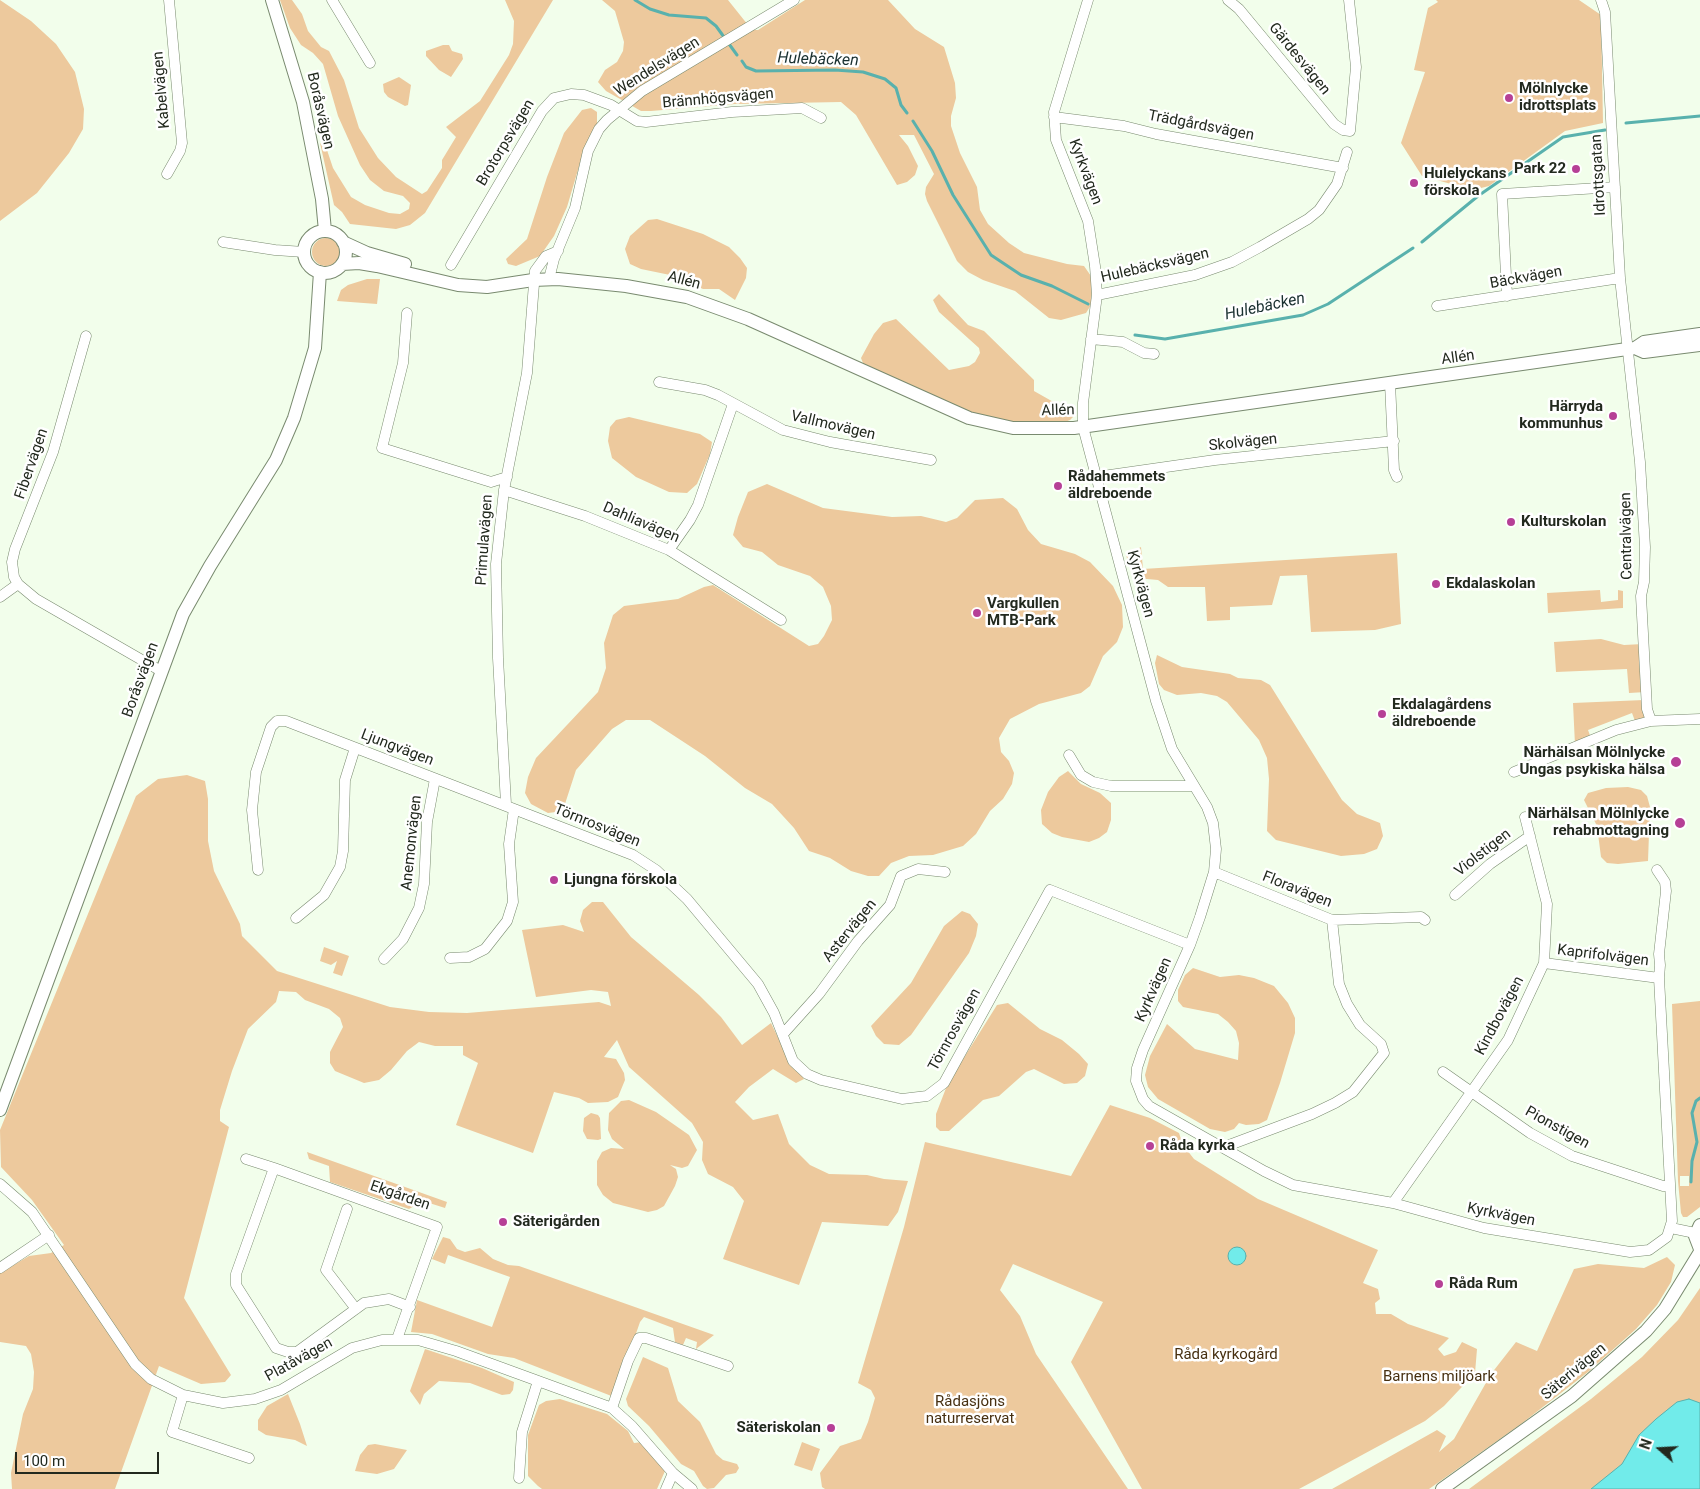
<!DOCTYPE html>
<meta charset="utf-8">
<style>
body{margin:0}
#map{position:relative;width:1700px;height:1489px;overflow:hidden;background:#f2feeb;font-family:Roboto,sans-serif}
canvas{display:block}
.north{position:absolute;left:1635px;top:1424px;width:50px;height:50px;-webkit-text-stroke:4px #fff;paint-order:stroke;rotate:289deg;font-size:14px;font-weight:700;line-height:20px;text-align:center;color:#22291e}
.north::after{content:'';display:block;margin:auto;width:18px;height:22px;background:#22291e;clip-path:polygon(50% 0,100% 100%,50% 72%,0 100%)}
.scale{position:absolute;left:15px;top:1452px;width:144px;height:22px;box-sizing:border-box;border:2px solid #22291e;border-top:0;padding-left:6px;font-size:15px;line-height:18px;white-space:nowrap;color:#22291e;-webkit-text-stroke:4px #fff;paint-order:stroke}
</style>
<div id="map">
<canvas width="1700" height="1489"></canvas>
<div class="north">N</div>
<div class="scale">100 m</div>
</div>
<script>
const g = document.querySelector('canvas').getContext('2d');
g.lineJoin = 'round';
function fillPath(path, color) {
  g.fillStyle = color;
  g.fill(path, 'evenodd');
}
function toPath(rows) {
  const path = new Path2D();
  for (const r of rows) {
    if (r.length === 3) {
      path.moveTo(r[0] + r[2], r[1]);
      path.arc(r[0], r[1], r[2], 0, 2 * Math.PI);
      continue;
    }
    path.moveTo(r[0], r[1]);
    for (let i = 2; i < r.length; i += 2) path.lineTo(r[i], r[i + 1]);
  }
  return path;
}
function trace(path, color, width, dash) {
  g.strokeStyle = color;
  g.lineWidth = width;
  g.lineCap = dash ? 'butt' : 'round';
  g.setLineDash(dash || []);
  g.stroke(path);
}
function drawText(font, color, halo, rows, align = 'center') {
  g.font = font + ' Roboto,sans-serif';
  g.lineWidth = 5;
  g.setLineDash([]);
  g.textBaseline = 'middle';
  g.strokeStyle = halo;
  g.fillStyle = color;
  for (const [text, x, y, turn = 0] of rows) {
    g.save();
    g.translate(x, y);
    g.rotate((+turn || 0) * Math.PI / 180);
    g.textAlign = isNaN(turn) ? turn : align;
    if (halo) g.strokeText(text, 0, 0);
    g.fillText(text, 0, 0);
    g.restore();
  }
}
fillPath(toPath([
 [0,0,31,21,56,44,75,72,84,109,83,129,69,153,37,193,0,221],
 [280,0,292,0,302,14,308,31,321,47,329,51,344,80,359,128,378,158,396,177,422,194,427,191,442,168,442,160,456,137,446,127,480,101,509,55,513,44,514,21,505,0,553,0,425,213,410,225,396,229,350,224,342,212,334,205,320,143,327,150,333,168,351,197,365,205,389,213,400,214,409,209,410,203,403,196,384,191,370,180,360,165,338,116,323,64,313,53,301,45,290,28],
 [602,0,728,0,752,30,758,30,805,0,888,0,915,29,944,47,955,83,956,98,951,116,951,126,960,153,977,187,980,210,988,224,1009,243,1024,253,1067,264,1084,266,1091,276,1092,289,1091,305,1086,313,1061,320,1049,318,1015,291,983,280,968,272,957,261,927,201,925,194,926,187,934,174,914,135,899,135,908,146,918,166,915,175,907,182,897,185,856,115,841,102,735,104,651,111,641,111,606,91,598,82,605,70,617,62,623,51,624,42,615,11],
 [1436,0,1579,0,1601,15,1603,123,1565,131,1489,186,1473,190,1422,176,1401,143,1425,72,1414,70,1428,8,1438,2],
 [443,45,449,45,452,51,462,54,463,59,451,77,439,70,426,56,426,51],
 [399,77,411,85,408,105,405,106,388,97,384,92,383,84],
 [591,108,597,112,597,126,583,153,567,207,554,236,540,256,516,266,508,264,506,259,527,239,547,177,564,133,582,110],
 [657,219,703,234,729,247,740,258,747,268,746,278,735,300,719,289,703,289,675,276,641,269,630,264,625,249,630,236,648,220],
 [326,252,14],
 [367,279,380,279,377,304,337,301,341,290,348,285],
 [939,294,968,325,984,331,1034,380,1034,391,1071,412,1073,417,1070,420,1065,422,1021,424,968,413,870,369,863,363,861,358,874,334,883,323,896,319,949,370,969,366,975,362,980,353,979,348,939,312,933,300],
 [629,417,700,434,712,442,710,454,697,484,687,493,669,492,636,477,612,458,608,441,610,427,616,420],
 [767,484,823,508,892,517,921,516,946,522,957,518,975,500,1003,498,1017,509,1028,530,1041,544,1075,554,1090,562,1113,586,1122,605,1123,627,1117,642,1103,656,1090,686,1081,693,1039,704,1010,719,999,738,1001,752,1009,761,1014,773,1012,784,1003,799,990,811,976,834,963,846,933,855,909,856,891,863,879,876,868,876,851,871,830,858,809,851,794,828,772,804,745,788,705,756,650,720,626,720,612,729,576,770,564,807,556,812,548,813,531,804,525,793,528,777,536,758,598,692,606,668,604,643,613,615,624,606,678,599,704,587,713,585,809,646,818,644,824,636,832,620,831,606,823,587,810,576,778,565,762,552,743,547,733,535,738,517,748,492],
 [1141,547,1143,569,1397,553,1401,624,1375,630,1311,632,1307,575,1280,576,1272,605,1230,607,1230,620,1207,621,1205,587,1168,587,1158,580,1136,578,1132,574,1126,555],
 [1600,590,1601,602,1618,600,1618,590,1623,591,1623,608,1548,613,1547,593],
 [1601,639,1624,645,1643,644,1646,692,1629,693,1627,669,1556,672,1554,642],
 [1157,655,1182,667,1230,674,1238,678,1261,680,1270,685,1342,800,1357,814,1380,823,1383,836,1377,849,1364,854,1341,856,1276,840,1267,831,1269,779,1267,758,1259,740,1227,702,1217,696,1201,693,1177,695,1164,690,1159,684,1155,663],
 [1644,700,1646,717,1635,721,1632,713,1588,730,1591,738,1575,745,1573,703],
 [1068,771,1081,784,1100,793,1111,803,1111,820,1107,832,1099,838,1089,842,1062,837,1052,833,1042,824,1041,810,1048,792,1059,777],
 [187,775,205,781,208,799,208,841,214,871,240,924,242,936,277,971,390,1007,429,1012,467,1013,599,1002,611,1006,608,992,591,990,536,997,522,930,563,925,584,932,580,921,583,910,592,902,603,902,631,937,699,995,721,1017,742,1045,771,1023,783,1048,804,1079,796,1083,773,1069,749,1087,735,1102,753,1120,778,1114,789,1144,810,1165,829,1174,867,1175,884,1179,908,1181,898,1212,888,1226,822,1222,799,1285,723,1259,744,1201,733,1187,708,1174,702,1160,703,1142,692,1123,629,1067,617,1040,604,1057,616,1059,624,1073,625,1080,618,1097,608,1102,588,1103,579,1098,554,1092,533,1153,456,1125,478,1063,463,1055,463,1046,435,1046,419,1042,407,1051,391,1070,379,1080,364,1083,335,1071,330,1063,330,1052,343,1027,340,1018,329,1009,305,1000,296,992,279,991,276,1002,248,1029,232,1071,220,1110,220,1121,229,1127,184,1298,231,1375,225,1382,201,1384,159,1366,115,1489,12,1489,11,1473,23,1414,33,1389,34,1372,31,1354,26,1346,0,1342,0,1273,29,1256,51,1253,64,1245,32,1200,1,1167,0,1130,136,796,158,779],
 [1628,787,1641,790,1647,796,1650,807,1648,861,1618,864,1607,863,1601,857,1597,826,1584,800,1588,793,1606,788],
 [962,911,970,914,978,924,976,936,969,953,911,1035,899,1045,884,1044,876,1036,871,1026,911,983,944,926],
 [324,947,349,956,342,976,333,973,337,961,331,965,320,961],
 [1193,968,1220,977,1239,975,1254,978,1274,986,1288,1003,1295,1018,1295,1033,1280,1083,1267,1120,1259,1124,1246,1125,1239,1123,1234,1129,1225,1132,1210,1129,1158,1099,1148,1087,1145,1075,1150,1056,1167,1024,1195,1049,1238,1060,1239,1043,1236,1031,1228,1022,1218,1014,1183,1007,1178,1001,1178,990,1185,975],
 [1700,1001,1700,1207,1687,1217,1683,1217,1681,1213,1678,1181,1672,1004],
 [1680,1176,1689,1176,1689,1186,1680,1186],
 [1008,1003,1040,1029,1062,1040,1079,1054,1088,1064,1085,1076,1077,1083,1064,1084,1034,1069,1026,1072,999,1096,983,1100,949,1131,940,1131,936,1127,936,1114,948,1083,997,1005],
 [629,1100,656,1112,689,1135,697,1150,688,1166,682,1168,670,1165,676,1169,678,1177,675,1186,664,1206,657,1210,648,1212,613,1203,603,1195,597,1185,597,1161,602,1152,611,1148,624,1149,612,1139,608,1130,609,1113,621,1101],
 [1110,1105,1150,1118,1179,1133,1183,1145,1194,1159,1258,1199,1378,1250,1363,1283,1378,1289,1380,1299,1375,1303,1376,1314,1391,1314,1408,1324,1449,1338,1438,1349,1444,1356,1456,1352,1462,1342,1477,1349,1475,1373,1444,1406,1425,1421,1299,1489,1142,1489,1071,1362,1103,1302,1013,1264,1000,1290,1020,1316,1036,1354,1128,1489,825,1489,822,1487,820,1473,840,1446,861,1439,868,1422,875,1398,871,1390,858,1383,904,1227,925,1142,1071,1176],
 [591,1113,598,1115,600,1118,601,1139,598,1140,587,1139,583,1131,584,1118],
 [307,1152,447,1202,445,1208,423,1201,409,1209,330,1182,329,1166,309,1159],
 [443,1237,450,1239,457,1249,465,1252,480,1248,493,1259,508,1265,519,1266,714,1335,696,1349,697,1342,686,1338,683,1345,675,1342,673,1328,644,1317,640,1322,614,1397,514,1358,488,1354,432,1334,411,1332,417,1300,492,1327,510,1277,448,1255,445,1264,432,1259],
 [1667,1257,1675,1265,1671,1282,1657,1305,1636,1329,1588,1372,1521,1424,1429,1489,1332,1489,1437,1430,1446,1436,1439,1452,1454,1439,1491,1374,1516,1342,1537,1351,1574,1269,1598,1264,1644,1268],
 [1700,1288,1700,1489,1469,1489,1591,1399,1642,1357,1678,1320],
 [425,1349,482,1368,514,1382,513,1390,510,1394,502,1395,470,1383,439,1381,424,1394,420,1405,410,1391],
 [643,1357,668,1368,678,1401,700,1422,716,1454,723,1460,737,1464,739,1468,736,1473,726,1475,714,1488,707,1489,703,1486,694,1471,681,1464,649,1426,628,1406,626,1399],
 [288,1394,300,1424,307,1446,295,1440,266,1435,258,1430,258,1420,267,1406],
 [560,1399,607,1414,628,1431,634,1443,642,1442,665,1471,657,1489,542,1489,538,1486,528,1476,528,1435,539,1405,546,1401],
 [802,1442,820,1449,812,1471,794,1465],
 [375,1444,407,1450,394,1469,377,1474,355,1471,360,1455,368,1445]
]), '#edc99d');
const water = toPath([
 [1237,1256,9],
 [1689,1399,1700,1403,1700,1489,1591,1489,1622,1464,1639,1435,1656,1419,1677,1402,1689,1399]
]);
fillPath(water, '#71ebea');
trace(water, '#59b1ad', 1);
trace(toPath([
 [635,0,650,9,669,15,706,18,716,26,737,55],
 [742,61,746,67,756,71,835,70,863,72,885,79,896,88,901,105,907,113],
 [913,121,932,151,953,195,991,255,1021,275,1052,286,1088,304],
 [1626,123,1700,116],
 [1422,242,1478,196,1563,137,1605,130],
 [1135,335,1165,339,1303,315,1328,304,1413,248],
 [1691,1182,1692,1161,1697,1142,1692,1113,1696,1101,1700,1098]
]), '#59b1ad', 3);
const minor = toPath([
 [332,0,370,63],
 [1088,0,1054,112,1056,140,1088,221,1095,266,1097,295,1083,403,1083,427,1156,701,1172,749,1207,807,1213,823,1216,849,1214,872,1200,917,1190,945,1143,1050,1137,1068,1136,1081,1143,1099,1149,1106,1264,1171,1293,1185,1393,1203,1484,1228,1630,1252,1649,1250,1667,1237,1672,1221,1659,978,1660,965,1659,954,1666,891,1665,882,1657,870],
 [1228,0,1239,9,1334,124,1343,130,1350,131,1356,67,1349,0],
 [1601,0,1605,12,1620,278,1640,462,1645,547,1644,582,1641,596,1647,709,1651,721],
 [1054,117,1124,126,1156,134,1343,168],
 [167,174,180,151,182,143,169,0],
 [223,242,275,250,304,252],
 [451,265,542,111,554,98,571,94,584,95,611,105,637,121,646,122,732,112,802,108,821,118],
 [549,279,554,259,575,208,588,151,599,129,607,120,642,91,794,0],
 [1097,295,1195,275,1232,262,1260,247,1308,219,1319,210,1337,184,1347,152],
 [1507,296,1502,194,1615,187],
 [1437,306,1620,278],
 [407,313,403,363,382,448,491,482,507,477],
 [86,336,53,452,15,549,12,562,14,577,18,584,36,599,161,671],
 [1091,339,1123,342,1144,353,1154,354],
 [659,382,705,390,718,395,783,430,830,442,931,460],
 [1390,383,1394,470,1397,477],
 [1096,477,1215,460,1394,441],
 [504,490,585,516,669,550,781,620],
 [669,550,690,520,698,505,733,404],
 [0,597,18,584],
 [1069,755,1081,775,1093,782,1111,786,1192,786],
 [1514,772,1616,730,1651,721,1700,719],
 [506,804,498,658,496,564,504,490,527,373,535,271,546,256,558,251],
 [258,870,252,810,256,772,271,727,277,721,286,721,633,855,656,870,687,899,758,984,774,1013,793,1061,807,1074,821,1080,902,1099,927,1096,944,1083,1050,890,1190,945],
 [1214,872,1332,920,1339,984,1347,1004,1360,1025,1381,1044,1384,1053,1353,1092,1335,1103,1312,1114,1224,1147],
 [1455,895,1490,864,1530,836],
 [296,918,324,895,340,867,343,851,345,780,355,748],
 [1332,920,1421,917,1425,920],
 [450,958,469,957,485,949,507,921,513,902,509,844,514,809],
 [384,959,403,939,419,908,424,884,427,822,435,779],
 [1544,963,1659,978],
 [783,1034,819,994,858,941,890,905,901,876,918,869,945,872],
 [1443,1072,1530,1133,1572,1156,1663,1186,1670,1186],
 [246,1159,274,1168,236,1274,236,1285,276,1348,288,1352,297,1352,364,1303,389,1299,410,1307],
 [274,1168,437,1227,397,1339],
 [0,1184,32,1212,135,1364,151,1379,183,1395,223,1403,255,1399,281,1390,352,1348,382,1340,418,1340,456,1351,612,1408,632,1426,673,1473,692,1489],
 [1393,1203,1508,1040,1544,963,1547,904,1525,817],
 [347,1209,326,1270,356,1309],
 [1671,1228,1695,1233],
 [0,1268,49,1235],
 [183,1395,172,1432,249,1458],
 [612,1408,628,1361,639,1338,646,1338,728,1366],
 [519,1478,522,1432,538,1381],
 [666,1489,673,1473]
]);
const tertiary = toPath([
 [272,0,303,102,322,199,325,231],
 [325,252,21],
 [343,242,367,253,405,264],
 [342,264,359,263,377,266,458,285,487,287,533,280,558,279,626,286,687,297,748,319,969,418,1013,428,1074,428,1627,349,1635,348,1644,352,1700,345],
 [1635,348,1644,342,1700,334],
 [0,1110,183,614,210,566,276,460,294,418,315,348,320,272],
 [1700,1225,1695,1236,1700,1249],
 [1442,1489,1572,1396,1646,1331,1665,1309,1700,1252]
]);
trace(minor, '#798a6f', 11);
trace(tertiary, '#798a6f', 14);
trace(minor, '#fff', 10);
trace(tertiary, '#fff', 12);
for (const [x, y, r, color] of [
 [1509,98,5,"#b64096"],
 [1576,169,5,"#b64096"],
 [1414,183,5,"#b64096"],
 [1613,416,5,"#b64096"],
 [1058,486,5,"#b64096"],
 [1511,522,5,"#b64096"],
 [1436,584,5,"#b64096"],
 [977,613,5,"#b64096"],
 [1382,714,5,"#b64096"],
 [1676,762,6,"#b64096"],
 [1680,823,6,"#b64096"],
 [554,880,5,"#b64096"],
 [1150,1146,5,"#b64096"],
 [503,1222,5,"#b64096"],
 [1439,1284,5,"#b64096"],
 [831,1428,5,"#b64096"]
]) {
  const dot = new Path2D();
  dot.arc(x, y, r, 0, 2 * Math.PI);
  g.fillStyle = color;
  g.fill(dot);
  trace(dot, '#fff', 2);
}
drawText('15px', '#22291e', '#fff', [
 ["Gärdesvägen",1299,59,51],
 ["Wendelsvägen",657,67,-32],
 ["Kabelvägen",162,90,-95],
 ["Brännhögsvägen",718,99,-5],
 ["Boråsvägen",320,111,77],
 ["Trädgårdsvägen",1201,126,11],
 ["Brotorpsvägen",506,143,-59],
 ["Kyrkvägen",1085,172,69],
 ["Idrottsgatan",1599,175,-93],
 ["Hulebäcksvägen",1155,266,-13],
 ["Bäckvägen",1526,278,-10],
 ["Allén",684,281,15],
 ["Allén",1458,358,-8],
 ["Allén",1058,411,-2],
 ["Vallmovägen",833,426,13],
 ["Skolvägen",1243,443,-6],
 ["Fibervägen",32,464,-71],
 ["Dahliavägen",641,523,23],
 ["Centralvägen",1627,536,-91],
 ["Primulavägen",485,540,-86],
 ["Kyrkvägen",1140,584,75],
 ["Boråsvägen",141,680,-70],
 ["Ljungvägen",397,748,21],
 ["Törnrosvägen",597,826,22],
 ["Anemonvägen",412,843,-84],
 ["Violstigen",1483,853,-38],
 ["Floravägen",1297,890,22],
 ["Astervägen",850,931,-51],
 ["Kaprifolvägen",1603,956,7],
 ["Kyrkvägen",1154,990,-66],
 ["Kindbovägen",1500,1016,-62],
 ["Törnrosvägen",955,1030,-61],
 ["Pionstigen",1557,1128,29],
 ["Ekgården",400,1196,19],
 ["Kyrkvägen",1501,1215,11],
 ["Platåvägen",299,1360,-29],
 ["Säterivägen",1574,1372,-40]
]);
drawText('bold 15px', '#22291e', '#fff', [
 ["Mölnlycke",1519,89],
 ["idrottsplats",1519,106],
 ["Park 22",1566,169,"right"],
 ["Hulelyckans",1424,174],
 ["förskola",1424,191],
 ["Härryda",1603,407,"right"],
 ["kommunhus",1603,424,"right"],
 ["Rådahemmets",1068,477],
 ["äldreboende",1068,494],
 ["Kulturskolan",1521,522],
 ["Ekdalaskolan",1446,584],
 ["Vargkullen",987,604],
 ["MTB-Park",987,621],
 ["Ekdalagårdens",1392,705],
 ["äldreboende",1392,722],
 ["Närhälsan Mölnlycke",1665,753,"right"],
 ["Ungas psykiska hälsa",1665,770,"right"],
 ["Närhälsan Mölnlycke",1669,814,"right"],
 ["rehabmottagning",1669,831,"right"],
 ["Ljungna förskola",564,880],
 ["Råda kyrka",1160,1146],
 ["Säterigården",513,1222],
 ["Råda Rum",1449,1284],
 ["Säteriskolan",821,1428,"right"]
], 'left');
drawText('15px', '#473011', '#fff', [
 ["Råda kyrkogård",1226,1355],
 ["Barnens miljöark",1439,1377],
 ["Rådasjöns",970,1402],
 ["naturreservat",970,1419]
]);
drawText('italic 16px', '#1a3030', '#fff', [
 ["Hulebäcken",818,60,2],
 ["Hulebäcken",1265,307,-12]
]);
</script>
